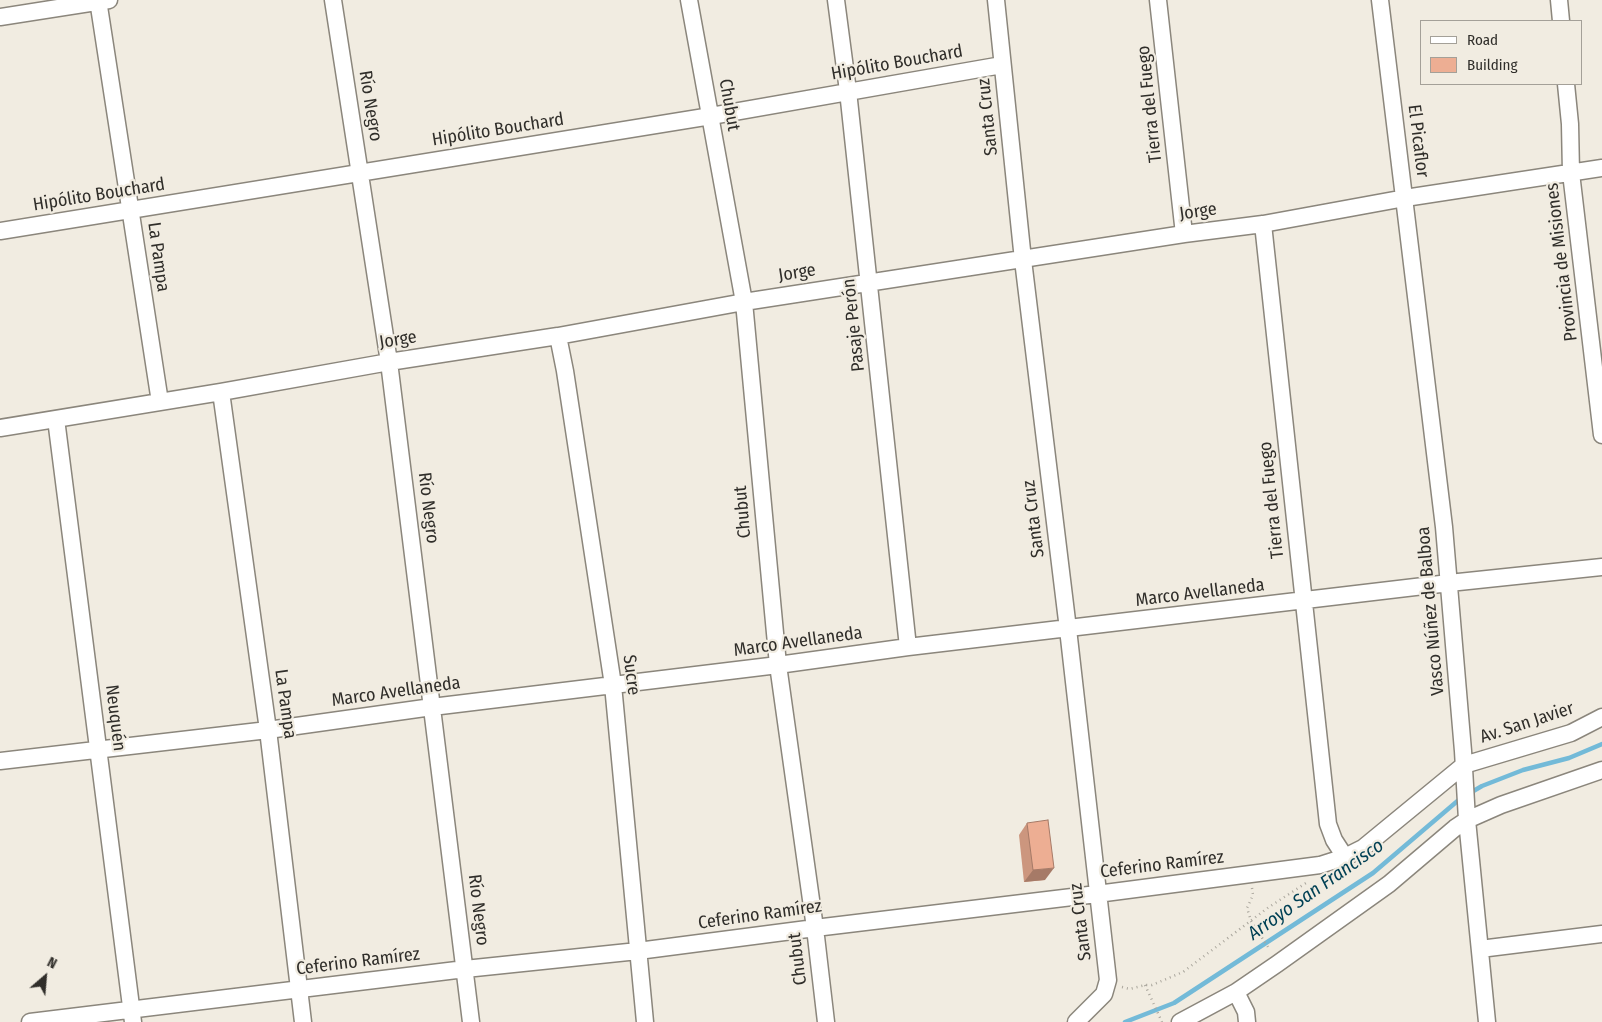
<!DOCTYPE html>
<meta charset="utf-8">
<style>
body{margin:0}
#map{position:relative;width:1602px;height:1022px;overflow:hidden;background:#f1ece1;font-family:"Fira Sans Condensed",sans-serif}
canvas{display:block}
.legend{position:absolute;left:1420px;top:20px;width:162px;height:65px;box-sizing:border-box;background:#f1ece1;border:1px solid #a4a098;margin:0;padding:6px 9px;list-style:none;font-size:15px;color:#302e2a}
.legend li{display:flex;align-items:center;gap:10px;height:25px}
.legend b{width:25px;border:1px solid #a4a098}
.north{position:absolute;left:20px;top:952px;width:50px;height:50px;-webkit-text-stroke:4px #f1ece1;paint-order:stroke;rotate:27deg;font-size:14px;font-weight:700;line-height:20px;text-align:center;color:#302e2a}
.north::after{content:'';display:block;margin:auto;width:18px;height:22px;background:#302e2a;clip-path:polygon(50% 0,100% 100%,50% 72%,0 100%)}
</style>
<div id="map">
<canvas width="1602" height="1022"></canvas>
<ul class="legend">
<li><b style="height:6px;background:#fff"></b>Road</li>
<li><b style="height:14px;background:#edae93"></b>Building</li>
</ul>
<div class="north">N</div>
</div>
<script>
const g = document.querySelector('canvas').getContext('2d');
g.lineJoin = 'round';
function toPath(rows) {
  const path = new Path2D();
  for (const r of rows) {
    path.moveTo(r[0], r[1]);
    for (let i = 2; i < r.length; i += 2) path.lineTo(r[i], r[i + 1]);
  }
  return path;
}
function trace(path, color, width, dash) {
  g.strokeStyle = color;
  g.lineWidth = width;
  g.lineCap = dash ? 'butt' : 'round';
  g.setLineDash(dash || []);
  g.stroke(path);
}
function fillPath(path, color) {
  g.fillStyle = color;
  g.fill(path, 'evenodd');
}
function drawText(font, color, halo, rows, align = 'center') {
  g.font = font + ' "Fira Sans Condensed",sans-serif';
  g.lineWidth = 4.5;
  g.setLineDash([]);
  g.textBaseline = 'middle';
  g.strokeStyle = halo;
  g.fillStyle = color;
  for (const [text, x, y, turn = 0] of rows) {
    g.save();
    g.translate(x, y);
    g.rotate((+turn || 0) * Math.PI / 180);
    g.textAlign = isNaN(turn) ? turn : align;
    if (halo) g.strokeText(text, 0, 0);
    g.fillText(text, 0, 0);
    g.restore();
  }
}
trace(toPath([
 [1470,793,1482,786,1523,770,1569,758,1602,744],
 [1125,1022,1174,1003,1373,873,1461,798]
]), '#73bad8', 4.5);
const street = toPath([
 [98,0,160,402],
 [333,0,389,362,471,1022],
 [689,0,744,302,778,665,815,928,826,1022],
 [836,0,848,91,908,647],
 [996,0,1023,260,1068,629,1108,980,1104,994,1076,1022],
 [1158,0,1184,234],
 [1380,0,1444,527,1463,751,1467,820,1487,1022],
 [1559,0,1561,21],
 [0,17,109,0],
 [1566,84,1570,124,1571,173,1602,435],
 [1263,224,1328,824,1334,840,1345,857],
 [0,231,711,116,1002,65],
 [558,336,565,371,613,685,645,1022],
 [221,392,268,730,303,1022],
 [56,419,133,1022],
 [0,428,221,392,389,362,558,336,744,302,1184,234,1263,224,1405,198,1602,168],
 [0,761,268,730,432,707,778,665,908,647,1449,583,1602,567],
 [1480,949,1602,934],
 [1236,992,1246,1012,1247,1022],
 [30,1022,465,969,638,951,815,928,1097,894,1320,865,1345,857,1363,848,1464,765,1571,733,1602,717],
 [1180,1022,1236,992,1277,964,1389,884,1455,828,1467,820,1501,805,1602,770]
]);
trace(street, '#8b867c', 19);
trace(toPath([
 [1252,888,1253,895,1247,908,1251,921,1270,950],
 [1145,985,1162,1022],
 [1122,987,1130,989,1145,985,1152,985,1183,972,1269,907,1306,883]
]), '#aaa69d', 2.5, [1, 4]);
trace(street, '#fff', 16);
fillPath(toPath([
 [1027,823,1045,880,1024,882,1019,835]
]), '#cc967e');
fillPath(toPath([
 [1054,868,1045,880,1024,882,1033,870]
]), '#a67a67');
const building = toPath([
 [1048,820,1054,868,1033,870,1027,823,1048,820]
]);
fillPath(building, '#edae93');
trace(building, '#a67a67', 1);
drawText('18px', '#302e2a', '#f1ece1', [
 ["Hipólito Bouchard",897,63,-10],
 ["Tierra del Fuego",1150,104,-96],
 ["Chubut",729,105,80],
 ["Río Negro",370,106,81],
 ["Santa Cruz",988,117,-96],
 ["Hipólito Bouchard",498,130,-9],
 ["El Picaflor",1418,141,83],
 ["Hipólito Bouchard",99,195,-9],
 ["Jorge",1198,212,-8],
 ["La Pampa",158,257,82],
 ["Provincia de Misiones",1562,262,-97],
 ["Jorge",797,273,-9],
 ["Pasaje Perón",854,325,-96],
 ["Jorge",398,340,-9],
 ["Tierra del Fuego",1272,500,-96],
 ["Río Negro",428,508,83],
 ["Chubut",743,512,-95],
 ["Santa Cruz",1034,519,-97],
 ["Marco Avellaneda",1200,593,-7],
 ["Vasco Núñez de Balboa",1431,611,-95],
 ["Marco Avellaneda",798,642,-8],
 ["Sucre",631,675,83],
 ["Marco Avellaneda",396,692,-8],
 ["La Pampa",285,704,82],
 ["Neuquén",115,718,83],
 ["Av. San Javier",1527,723,-18],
 ["Ceferino Ramírez",1162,865,-7],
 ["Río Negro",478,910,83],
 ["Ceferino Ramírez",760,915,-8],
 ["Santa Cruz",1081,922,-97],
 ["Chubut",798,959,-97],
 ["Ceferino Ramírez",358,962,-7]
]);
drawText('italic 19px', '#004054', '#f1ece1', [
 ["Arroyo San Francisco",1316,890,-35]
]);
</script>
